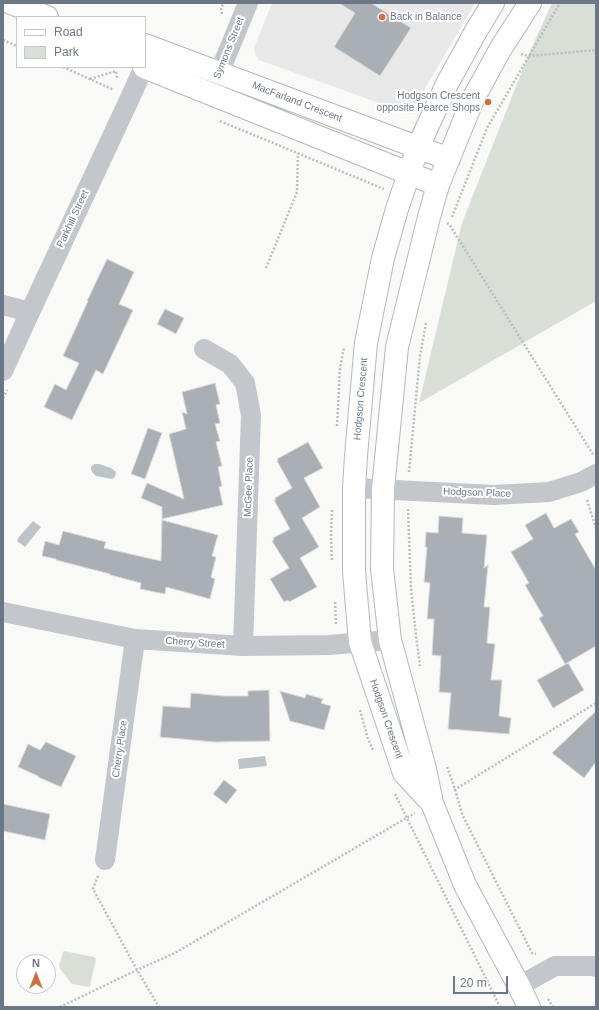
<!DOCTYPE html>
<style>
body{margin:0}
#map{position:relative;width:599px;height:1010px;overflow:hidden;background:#f9f9f7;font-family:Arial,sans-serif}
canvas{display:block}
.frame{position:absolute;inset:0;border:4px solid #6b7785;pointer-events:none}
.legend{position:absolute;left:16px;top:16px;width:130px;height:52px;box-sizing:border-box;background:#fff;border:1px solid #c4c9ce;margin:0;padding:5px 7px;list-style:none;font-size:12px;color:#6b7785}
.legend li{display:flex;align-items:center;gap:8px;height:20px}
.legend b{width:20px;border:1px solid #c4c9ce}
.north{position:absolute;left:16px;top:954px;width:40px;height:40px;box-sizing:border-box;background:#fff;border:1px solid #c4c9ce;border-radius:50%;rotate:0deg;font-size:11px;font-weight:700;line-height:16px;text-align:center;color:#6b7785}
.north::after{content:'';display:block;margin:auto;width:14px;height:18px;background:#d26e3f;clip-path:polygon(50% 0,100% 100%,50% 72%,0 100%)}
.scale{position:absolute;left:453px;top:976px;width:55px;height:18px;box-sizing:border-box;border:2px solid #6b7785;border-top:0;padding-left:5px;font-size:12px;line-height:14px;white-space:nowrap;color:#6b7785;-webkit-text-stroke:3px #fff;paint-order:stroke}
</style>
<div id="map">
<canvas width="599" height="1010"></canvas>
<div class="frame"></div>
<ul class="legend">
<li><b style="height:5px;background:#fff"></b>Road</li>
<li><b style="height:11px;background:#d9ded7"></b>Park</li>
</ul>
<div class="north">N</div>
<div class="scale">20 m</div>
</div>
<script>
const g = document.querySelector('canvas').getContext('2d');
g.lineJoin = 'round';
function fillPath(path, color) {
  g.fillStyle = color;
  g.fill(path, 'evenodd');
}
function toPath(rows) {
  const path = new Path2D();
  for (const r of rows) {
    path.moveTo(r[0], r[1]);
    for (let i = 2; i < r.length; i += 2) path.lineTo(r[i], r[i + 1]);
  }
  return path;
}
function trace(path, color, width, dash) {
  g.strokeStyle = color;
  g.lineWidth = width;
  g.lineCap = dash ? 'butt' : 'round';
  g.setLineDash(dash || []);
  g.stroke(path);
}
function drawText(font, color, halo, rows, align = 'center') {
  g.font = font + ' Arial,sans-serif';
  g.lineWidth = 4;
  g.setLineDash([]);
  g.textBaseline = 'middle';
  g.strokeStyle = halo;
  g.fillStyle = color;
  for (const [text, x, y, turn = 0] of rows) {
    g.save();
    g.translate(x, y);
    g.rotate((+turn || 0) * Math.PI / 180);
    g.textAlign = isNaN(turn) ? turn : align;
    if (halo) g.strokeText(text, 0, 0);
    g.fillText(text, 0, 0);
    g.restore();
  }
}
fillPath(toPath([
 [272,3,475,3,410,114,259,60,255,55,254,48]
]), '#e7e8e7');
fillPath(toPath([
 [552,3,596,3,596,301,419,403,462,223,528,56],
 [64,951,94,957,96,959,90,985,89,987,72,984,60,969,59,966,63,952]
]), '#d9ded7');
fillPath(toPath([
 [94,464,99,464,111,468,116,472,115,477,112,479,96,476,93,473,91,470,91,467],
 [33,521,41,527,25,547,17,541,19,537],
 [265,756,267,766,239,769,238,759]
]), '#bbc4c8');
const building = toPath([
 [339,3,371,3,411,28,380,76,334,47,355,13,339,3],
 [107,259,134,272,119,304,133,310,103,374,96,370,72,420,44,407,55,384,66,390,79,363,63,356,88,301,87,301,107,259],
 [165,309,184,318,176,334,157,324,165,309],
 [215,383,220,404,216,405,220,423,215,424,220,441,216,442,222,466,218,467,222,486,219,487,223,505,162,519,162,507,141,498,147,483,184,499,169,434,186,429,182,412,187,414,182,392,215,383],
 [148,428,162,433,145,479,131,474,148,428],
 [308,442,323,468,304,478,320,507,302,518,319,547,300,558,317,587,289,602,288,600,284,602,270,579,289,568,272,541,274,540,273,538,290,529,274,500,276,500,275,498,292,488,277,461,278,460,277,459,308,442],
 [546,513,554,528,571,519,579,532,575,534,596,570,596,646,565,664,539,618,543,616,525,585,529,583,511,552,533,539,525,525,546,513],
 [439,516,463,518,462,533,487,535,484,568,488,565,484,607,490,607,487,643,495,644,491,680,502,680,499,716,511,718,509,734,448,729,451,693,439,692,441,656,432,655,434,619,427,619,430,583,424,582,427,547,425,547,426,532,438,533,439,516],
 [162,520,218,535,212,556,216,557,211,577,215,579,210,599,166,587,165,594,140,589,141,583,110,575,110,574,56,560,56,559,42,556,45,541,59,545,63,531,106,542,104,548,161,561,162,520],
 [568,663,584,690,553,708,537,680,568,663],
 [269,690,270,741,214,742,160,737,163,706,190,708,191,693,224,696,248,696,248,691,269,690],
 [280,691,305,698,306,694,323,699,321,703,331,706,324,730,290,721,280,691],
 [596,711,596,762,584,778,552,753,596,711],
 [46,742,76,756,61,787,38,777,38,776,18,767,28,744,40,750,46,742],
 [224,780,237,790,226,804,213,794,224,780],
 [3,804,50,814,45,840,3,831,3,804]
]);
fillPath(building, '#a9afb5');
trace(building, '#dbdbd9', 1);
const secondary = toPath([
 [11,3,47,17],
 [145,45,449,159],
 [144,67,438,185],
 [432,803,404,773,360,642,354,571,354,488,356,456,366,343,383,258,397,209,418,147,447,84,476,31,493,3],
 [529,1007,519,986,465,885,432,803,425,769,390,640,382,569,383,489,397,347,429,217,438,185,473,99,501,48,530,3]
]);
trace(secondary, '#b3b8bd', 24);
trace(toPath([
 [222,14,221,8,224,3],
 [3,40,17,46],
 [521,54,528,56,596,50],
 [63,67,114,90],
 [90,79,116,71,117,78],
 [220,121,384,189],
 [452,217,487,128,560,3],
 [447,223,449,224,594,456],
 [266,268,297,192,298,153],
 [3,398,7,390],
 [337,426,340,368,344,347],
 [409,472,420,356,426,323],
 [587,500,596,528],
 [408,509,411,588,416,636,420,666],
 [332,510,331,537,332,561],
 [335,602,336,625],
 [360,710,368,739,373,750],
 [447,767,455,789,462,814,532,953,536,954],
 [454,790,596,703],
 [395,794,500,1007],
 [98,876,93,889,137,970,159,1007],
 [548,999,553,1007],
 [60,1007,137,970,175,953,415,813]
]), '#bbbdc0', 2.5, [2, 2]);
trace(toPath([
 [213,88,248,3],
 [3,305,30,312],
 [204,349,230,364,245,383,251,415,243,646],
 [3,371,30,312,130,98,144,67],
 [354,488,494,495,549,492,581,482,596,474],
 [3,612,135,639,243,646,329,645,390,640],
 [105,860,135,639],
 [519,986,555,966,594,966,596,967]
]), '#c3c6ca', 20);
trace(secondary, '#fff', 22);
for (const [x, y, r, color] of [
 [382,17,4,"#d26e3f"],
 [488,102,4,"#d26e3f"]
]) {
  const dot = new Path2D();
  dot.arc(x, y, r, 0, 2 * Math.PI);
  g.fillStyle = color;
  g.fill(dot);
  trace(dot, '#fff', 1.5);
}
drawText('10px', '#6b7785', '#fff', [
 ["Back in Balance",390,17],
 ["Hodgson Crescent",480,96,"right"],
 ["opposite Pearce Shops",480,108,"right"]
], 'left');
drawText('10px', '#6b7785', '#fff', [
 ["Symons Street",229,48,-68],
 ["MacFarland Crescent",297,102,21],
 ["Parkhill Street",73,219,-65],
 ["Hodgson Crescent",361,399,-85],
 ["McGee Place",249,487,-88],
 ["Hodgson Place",477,493,2],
 ["Cherry Street",195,643,4],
 ["Hodgson Crescent",386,719,71],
 ["Cherry Place",120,749,-82]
]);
</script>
